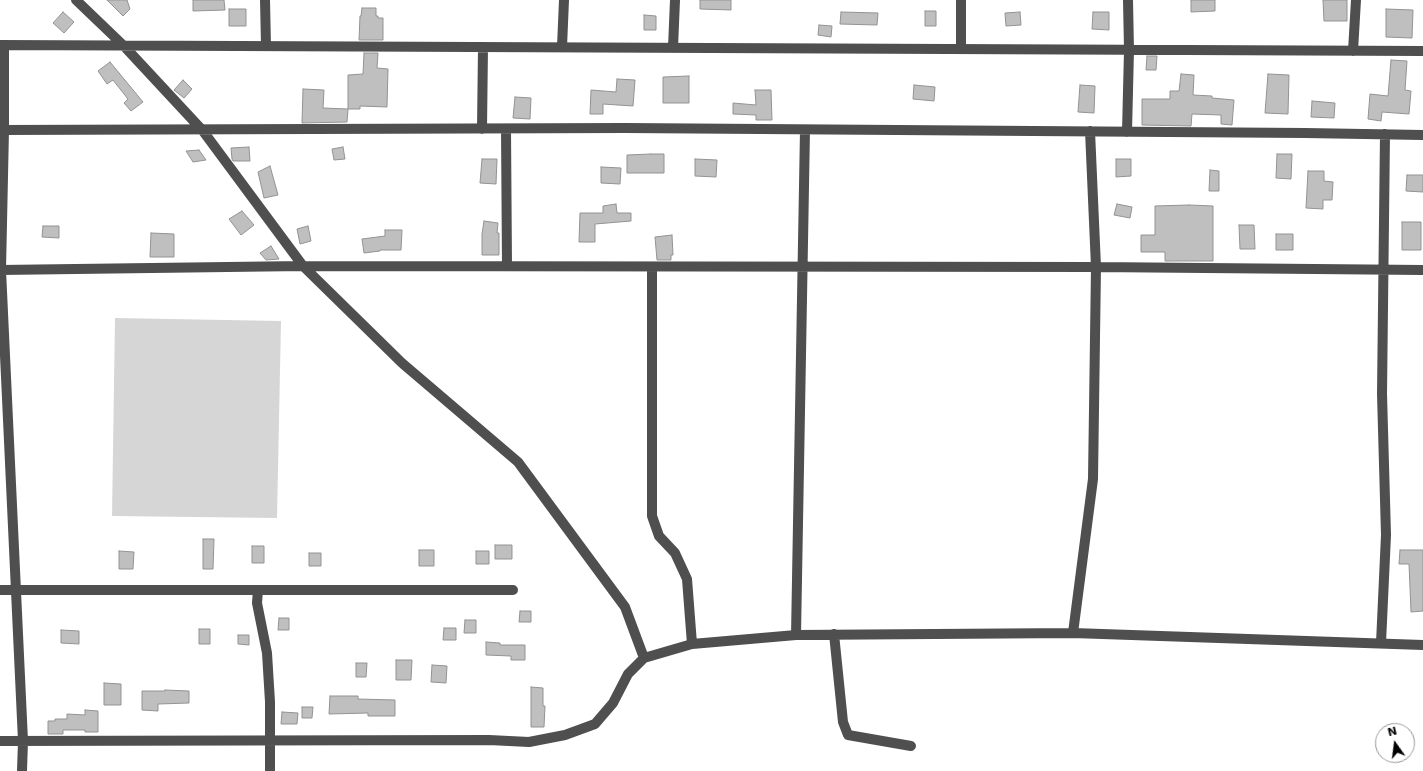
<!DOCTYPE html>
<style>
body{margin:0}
#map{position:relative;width:1423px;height:771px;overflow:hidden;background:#fff;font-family:"DejaVu Sans",sans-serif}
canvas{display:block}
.north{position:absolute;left:1375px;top:723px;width:40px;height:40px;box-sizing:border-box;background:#fff;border:1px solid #999;border-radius:50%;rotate:346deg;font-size:11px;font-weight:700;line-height:16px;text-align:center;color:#000}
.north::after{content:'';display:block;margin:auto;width:14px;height:18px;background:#000;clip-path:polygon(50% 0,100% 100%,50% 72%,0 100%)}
</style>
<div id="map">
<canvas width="1423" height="771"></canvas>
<div class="north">N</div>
</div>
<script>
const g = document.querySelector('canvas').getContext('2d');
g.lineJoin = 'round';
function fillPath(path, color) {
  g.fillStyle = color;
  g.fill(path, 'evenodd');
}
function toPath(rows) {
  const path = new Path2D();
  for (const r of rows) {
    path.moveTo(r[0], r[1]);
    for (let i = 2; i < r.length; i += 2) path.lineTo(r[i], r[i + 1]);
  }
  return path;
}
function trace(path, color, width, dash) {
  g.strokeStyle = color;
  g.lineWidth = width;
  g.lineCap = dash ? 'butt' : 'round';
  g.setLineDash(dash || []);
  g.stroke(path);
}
fillPath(toPath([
 [115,318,281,321,277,518,112,516]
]), '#d6d6d6');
const building = toPath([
 [107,0,127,0,130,9,123,16,107,0],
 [193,0,224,0,225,10,193,11,193,0],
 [700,0,731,0,731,10,700,9,700,0],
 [1191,0,1215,0,1215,11,1191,12,1191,0],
 [1323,0,1347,0,1347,21,1324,21,1323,0],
 [362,8,376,8,376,16,378,16,378,18,383,18,383,40,359,40,360,16,361,16,362,8],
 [229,9,246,9,246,26,229,26,229,9],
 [1386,9,1413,10,1412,38,1386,37,1386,9],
 [925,11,936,11,936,26,925,26,925,11],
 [63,12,74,22,64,33,53,23,63,12],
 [841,12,878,13,877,25,840,24,841,12],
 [1020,12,1021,25,1006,26,1005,13,1020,12],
 [1093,12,1109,12,1109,30,1092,29,1093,12],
 [644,15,656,16,656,30,644,30,644,15],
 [819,25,832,26,831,37,818,35,819,25],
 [364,53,378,53,377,68,388,69,387,107,360,106,360,109,348,109,348,75,363,74,364,53],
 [1147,56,1157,56,1156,70,1146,70,1147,56],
 [1391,60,1407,61,1405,90,1411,91,1409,114,1382,112,1381,121,1368,119,1370,94,1388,96,1391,60],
 [110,62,143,102,131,111,124,103,128,99,113,80,107,84,98,71,110,62],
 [1181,74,1194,75,1193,95,1212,96,1212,98,1234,100,1232,125,1221,124,1221,115,1192,114,1191,126,1142,125,1142,99,1170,99,1170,91,1179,91,1181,74],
 [1268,74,1289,75,1288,114,1265,113,1268,74],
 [689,76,689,103,663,103,663,77,689,76],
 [617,79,635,80,633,106,603,104,603,114,590,114,591,90,616,92,617,79],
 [183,80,192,89,184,98,174,90,183,80],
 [914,85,935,87,934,101,913,99,914,85],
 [1080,85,1095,86,1094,113,1078,112,1080,85],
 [303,89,324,90,323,108,348,109,347,122,302,123,303,89],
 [755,90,771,90,772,120,756,120,756,115,733,114,733,103,756,105,755,90],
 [515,97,531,98,530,119,513,118,515,97],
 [1312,101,1335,103,1334,118,1311,117,1312,101],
 [249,147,250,161,233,161,232,159,231,148,249,147],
 [343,147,345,159,334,160,332,149,343,147],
 [199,150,206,160,193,162,186,151,199,150],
 [651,154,664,154,664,173,627,173,627,155,651,154],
 [1277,154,1292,154,1291,179,1276,178,1277,154],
 [482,159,497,159,496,184,480,183,482,159],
 [695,159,717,160,716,177,695,176,695,159],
 [1116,159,1131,159,1131,176,1116,177,1116,159],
 [270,166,278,195,264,198,258,172,270,166],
 [601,167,621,168,620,184,601,183,601,167],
 [1210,170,1219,171,1219,191,1209,191,1210,170],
 [1308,171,1324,171,1324,181,1333,182,1332,200,1323,200,1323,209,1306,208,1308,171],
 [1407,175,1423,175,1423,192,1406,191,1407,175],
 [616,204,617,213,631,213,631,221,595,224,595,242,579,242,580,213,603,213,603,206,616,204],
 [1117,204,1132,207,1130,218,1114,215,1117,204],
 [1189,205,1213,206,1213,261,1165,261,1165,252,1141,252,1141,235,1155,235,1155,206,1189,205],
 [242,211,254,225,241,235,229,219,242,211],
 [484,221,498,223,497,233,499,233,499,255,482,255,482,234,484,221],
 [1402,222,1421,222,1421,250,1402,250,1402,222],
 [1239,225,1254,225,1255,249,1240,249,1239,225],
 [43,226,59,226,59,238,42,237,43,226],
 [308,226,311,241,300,244,297,229,308,226],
 [385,230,402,230,401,250,380,250,380,251,364,253,362,239,385,236,385,230],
 [151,233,174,234,174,257,150,257,151,233],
 [1276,234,1293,234,1293,250,1276,250,1276,234],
 [672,235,673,255,671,255,671,260,657,260,655,237,672,235],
 [271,246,279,259,266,260,260,253,271,246],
 [203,539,214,539,213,569,203,569,203,539],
 [495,545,512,545,512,559,495,559,495,545],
 [252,546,264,546,264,563,252,563,252,546],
 [419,550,434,550,434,566,419,566,419,550],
 [1400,550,1423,550,1423,611,1411,612,1409,564,1399,564,1400,550],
 [119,551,134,552,133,569,119,569,119,551],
 [476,551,489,551,489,564,476,564,476,551],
 [309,553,321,553,321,566,309,566,309,553],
 [520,611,531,611,531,622,519,622,520,611],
 [279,618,289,618,289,630,278,630,279,618],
 [465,620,476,620,476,633,464,633,465,620],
 [444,628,456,628,456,640,443,640,444,628],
 [199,629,210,629,210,644,199,644,199,629],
 [61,630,79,631,79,644,61,643,61,630],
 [238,635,249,635,249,645,238,644,238,635],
 [486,642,500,643,500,645,525,645,525,660,511,660,511,656,486,655,486,642],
 [396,660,412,660,411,680,396,680,396,660],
 [356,663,367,663,366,677,356,677,356,663],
 [432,665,447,666,446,683,431,682,432,665],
 [104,683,121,684,121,705,104,705,104,683],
 [531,687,543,688,543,706,545,706,544,727,531,727,531,687],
 [165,690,189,691,189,703,158,704,158,711,142,710,142,691,165,691,165,690],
 [330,696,358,696,358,699,395,700,395,716,368,716,368,713,329,714,330,696],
 [302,707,313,707,312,718,302,718,302,707],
 [85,710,98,711,98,732,85,732,85,730,63,730,63,734,48,734,48,721,55,721,55,719,67,719,67,714,85,715,85,710],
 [282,712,298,713,297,724,281,724,282,712]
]);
fillPath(building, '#bfbfbf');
trace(building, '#939393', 1);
trace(toPath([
 [76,0,124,46,203,131,303,266,402,363,518,462,625,607,644,658],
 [265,0,266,46],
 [0,45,1423,51],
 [4,45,4,130,1,270,23,741,22,771],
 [562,47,564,0],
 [673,48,675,0],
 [961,49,961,0],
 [1353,51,1356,0],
 [482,129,483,47],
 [506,129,507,266],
 [0,130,625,128,1305,133,1423,135],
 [1127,132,1129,50,1128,0],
 [652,267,652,516,659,536,675,553,687,579,692,644],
 [0,270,303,266,1096,267,1423,270],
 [0,590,513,590],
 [258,590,257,603,267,653,270,702,270,771],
 [1073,633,1093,479,1096,267,1090,131],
 [834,634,843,722,848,735,911,746],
 [796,635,805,130],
 [1381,643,1386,535,1382,394,1385,134],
 [0,741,489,740,529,742,565,735,595,724,613,703,628,674,644,658,692,644,796,635,1073,633,1423,645]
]), '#4f4f4f', 10);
</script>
